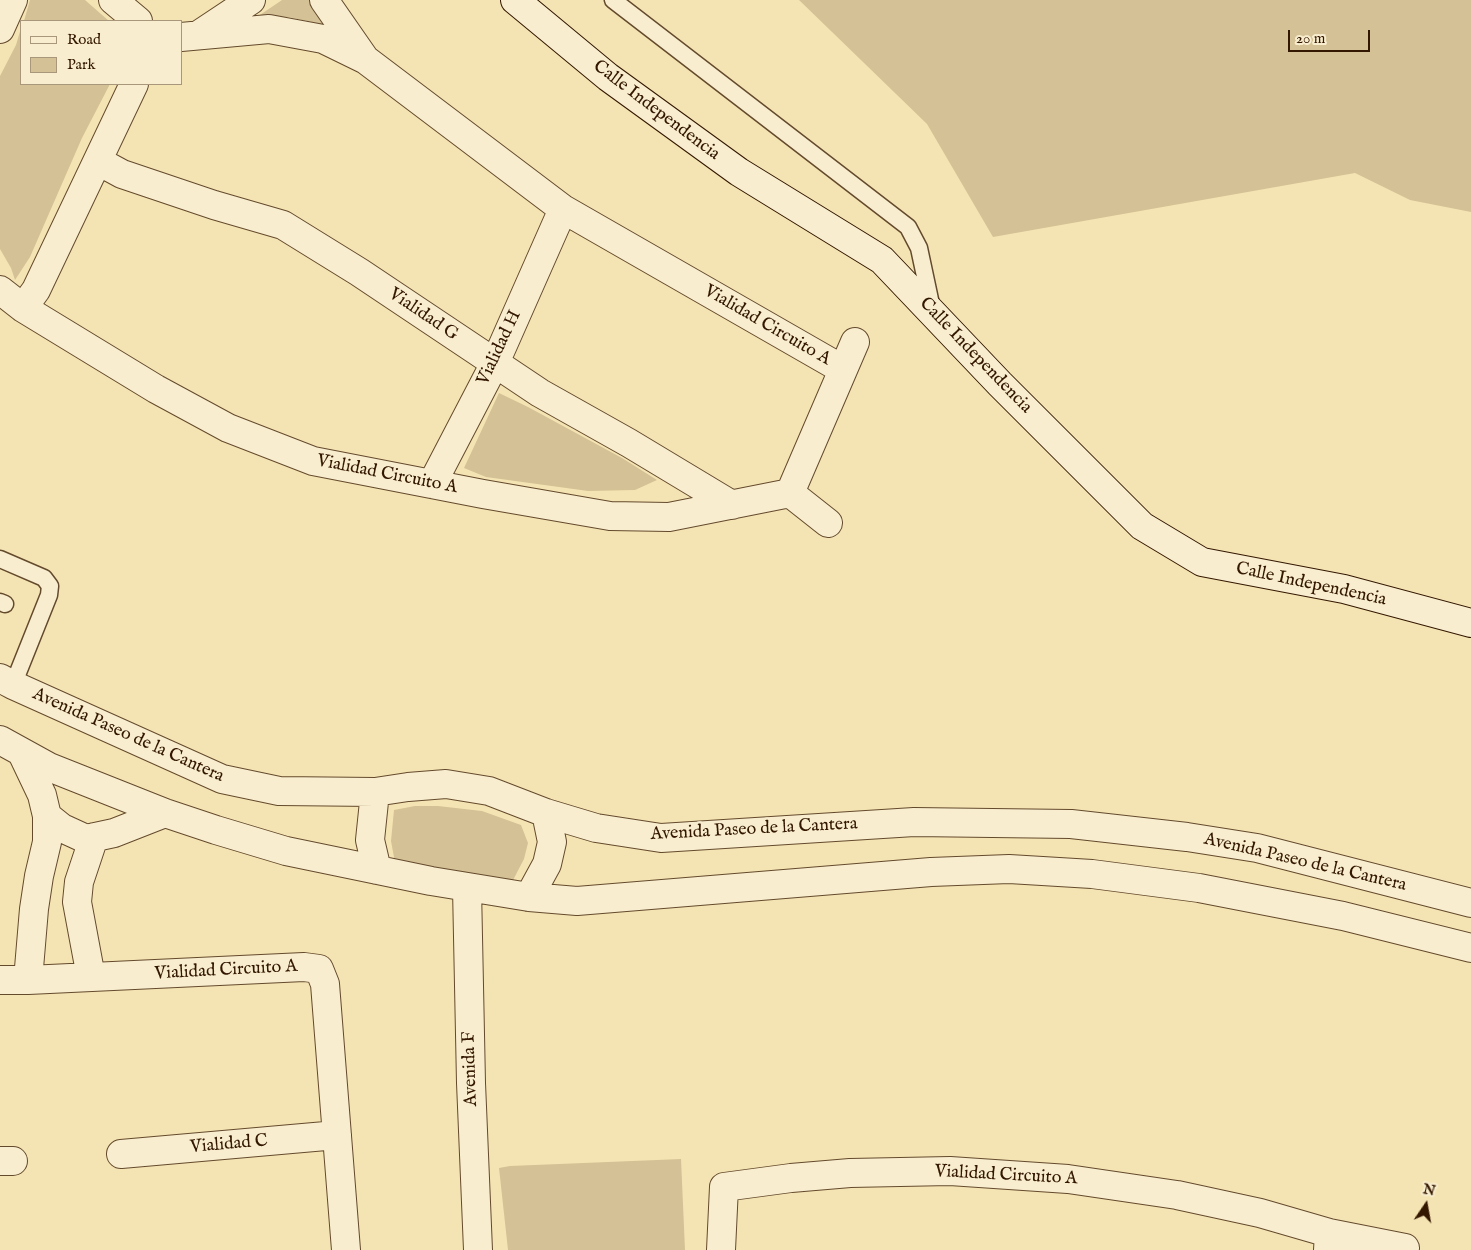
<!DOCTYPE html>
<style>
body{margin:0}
#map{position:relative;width:1471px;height:1250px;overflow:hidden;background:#f5e4b3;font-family:"IM FELL English",serif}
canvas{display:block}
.legend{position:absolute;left:20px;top:20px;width:162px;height:65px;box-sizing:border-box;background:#f8edce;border:1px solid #a9977c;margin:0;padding:6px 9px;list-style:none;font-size:15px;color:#331700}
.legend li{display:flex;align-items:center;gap:10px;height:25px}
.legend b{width:25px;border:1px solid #a9977c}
.north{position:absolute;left:1401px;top:1180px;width:50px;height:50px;-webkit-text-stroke:4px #f8edce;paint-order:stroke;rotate:12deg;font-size:14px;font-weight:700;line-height:20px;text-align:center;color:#331700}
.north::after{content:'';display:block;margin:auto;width:18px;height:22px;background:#331700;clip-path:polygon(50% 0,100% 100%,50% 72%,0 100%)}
.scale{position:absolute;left:1288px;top:30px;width:82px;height:22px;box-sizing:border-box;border:2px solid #331700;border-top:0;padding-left:6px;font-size:15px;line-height:18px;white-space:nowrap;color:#331700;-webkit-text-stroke:4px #f8edce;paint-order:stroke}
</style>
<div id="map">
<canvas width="1471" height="1250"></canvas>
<ul class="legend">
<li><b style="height:6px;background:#f8edce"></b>Road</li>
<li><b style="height:14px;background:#d4c195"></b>Park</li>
</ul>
<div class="north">N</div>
<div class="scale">20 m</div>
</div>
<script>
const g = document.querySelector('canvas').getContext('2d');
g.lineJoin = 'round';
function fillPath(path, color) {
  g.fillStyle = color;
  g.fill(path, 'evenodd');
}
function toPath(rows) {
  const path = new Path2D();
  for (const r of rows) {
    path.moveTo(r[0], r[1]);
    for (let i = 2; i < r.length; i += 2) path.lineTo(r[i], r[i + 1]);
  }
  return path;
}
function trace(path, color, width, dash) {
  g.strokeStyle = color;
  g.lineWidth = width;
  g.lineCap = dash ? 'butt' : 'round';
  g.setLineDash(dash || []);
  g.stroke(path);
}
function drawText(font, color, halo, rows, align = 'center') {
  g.font = font + ' "IM FELL English",serif';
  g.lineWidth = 4.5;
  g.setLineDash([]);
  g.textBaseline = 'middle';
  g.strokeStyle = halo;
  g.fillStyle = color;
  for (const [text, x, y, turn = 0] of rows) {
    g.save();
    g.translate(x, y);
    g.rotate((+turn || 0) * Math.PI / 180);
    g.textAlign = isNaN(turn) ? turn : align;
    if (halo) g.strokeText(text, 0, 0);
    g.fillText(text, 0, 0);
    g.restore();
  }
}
fillPath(toPath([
 [30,0,85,0,109,21,24,21],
 [282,0,316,0,339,34,317,23,288,17,251,21],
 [799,0,1471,0,1471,212,1410,200,1355,173,993,237,927,124],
 [21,28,21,84,110,84,82,138,30,257,15,280,11,268,0,249,0,76,16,45],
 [499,393,528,407,622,458,657,480,635,490,588,491,486,477,464,468],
 [415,806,438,806,482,811,521,825,528,843,524,859,511,884,396,868,391,841,394,810],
 [681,1159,685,1250,508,1250,499,1168,510,1166]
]), '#d4c195');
const lane = toPath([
 [613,0,908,227,919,248,932,309],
 [0,559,44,578,50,586,49,595,13,685],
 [0,602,5,604]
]);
const street = toPath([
 [113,0,138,21],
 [324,0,365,59],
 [0,29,13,0],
 [200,34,251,0],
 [181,37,269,29,323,39,366,60,563,209,842,369],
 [98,161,122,174,214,205,283,225,359,272,540,393,629,443,732,505],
 [0,290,23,308,156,389,228,428,313,461,483,494,610,516,669,517,790,493,855,342],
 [23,308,36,290,134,84],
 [432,484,495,363,563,209],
 [790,493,828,523],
 [0,678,13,685,222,779,279,791,375,792,408,787,446,784,489,791,546,813,596,828,661,838,914,822,1071,824,1187,837,1257,848,1471,903],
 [0,740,49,767,165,813,216,830,286,851,431,881,529,897,577,901,931,872,1009,869,1092,874,1199,888,1343,916,1471,948],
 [22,753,42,795,47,816,62,828,86,839,114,833,165,813],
 [375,792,370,840,377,870],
 [467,888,471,1083,478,1250],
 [529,897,547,864,552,842,546,813],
 [91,977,77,902,79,882,94,837],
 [0,980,28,980,304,967,319,969,325,984,346,1250],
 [28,980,34,909,39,876,47,842,47,816],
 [121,1154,337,1135],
 [0,1161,13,1161],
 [1329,1233,1405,1248],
 [721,1250,724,1187,791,1178,850,1173,950,1171,1068,1179,1177,1195,1260,1213,1329,1233,1328,1250]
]);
const secondary = toPath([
 [515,0,608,77,739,172,882,260,1000,384,1142,526,1202,562,1344,589,1471,623]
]);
trace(lane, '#644a2d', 19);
trace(street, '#644a2d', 30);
trace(secondary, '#331700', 30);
trace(lane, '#f8edce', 16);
trace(street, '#f8edce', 28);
trace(secondary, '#f8edce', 28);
drawText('18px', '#331700', '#f8edce', [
 ["Calle Independencia",656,111,37],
 ["Vialidad G",423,315,34],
 ["Vialidad Circuito A",767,326,30],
 ["Vialidad H",500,348,-65],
 ["Calle Independencia",975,356,46],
 ["Vialidad Circuito A",387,475,11],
 ["Calle Independencia",1311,585,12],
 ["Avenida Paseo de la Cantera",128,736,24],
 ["Avenida Paseo de la Cantera",754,830,-3],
 ["Avenida Paseo de la Cantera",1305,863,13],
 ["Vialidad Circuito A",226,971,-3],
 ["Avenida F",471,1069,-92],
 ["Vialidad C",229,1145,-5],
 ["Vialidad Circuito A",1006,1176,3]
]);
</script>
